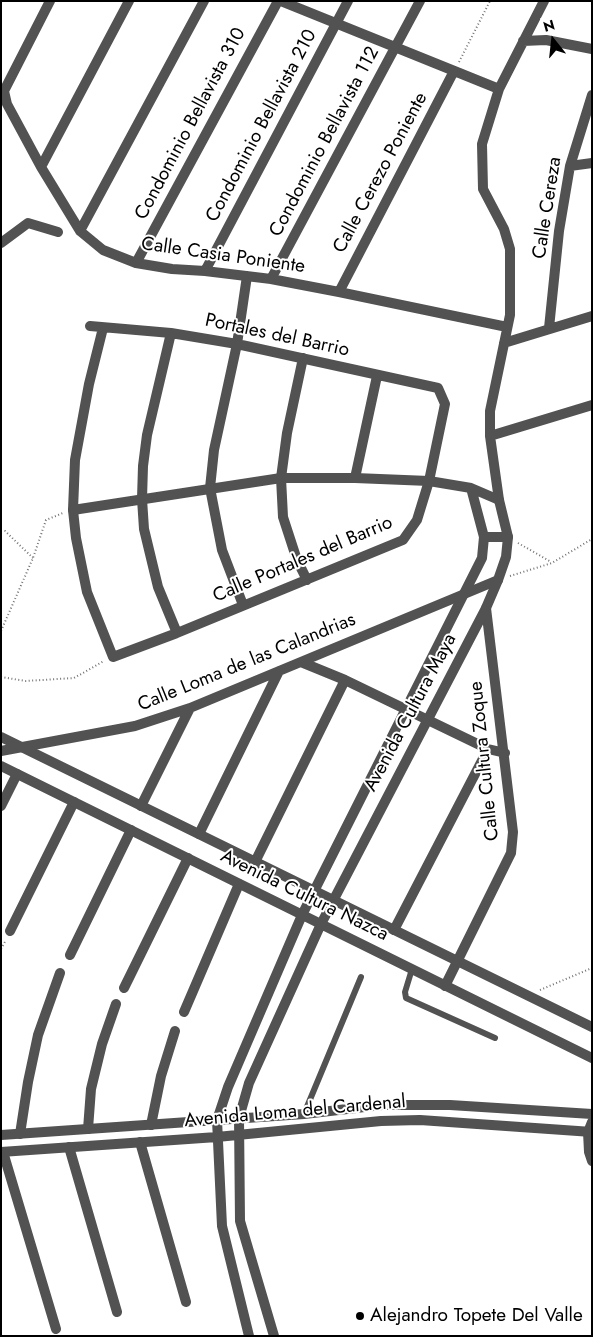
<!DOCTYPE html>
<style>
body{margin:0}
#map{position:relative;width:593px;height:1337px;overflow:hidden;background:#fff;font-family:Jost,sans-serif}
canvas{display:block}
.frame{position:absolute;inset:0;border:2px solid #000;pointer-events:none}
.north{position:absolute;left:528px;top:15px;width:50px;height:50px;-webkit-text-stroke:4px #fff;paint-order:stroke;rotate:344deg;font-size:14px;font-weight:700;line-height:20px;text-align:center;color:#000}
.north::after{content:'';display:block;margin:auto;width:18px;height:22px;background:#000;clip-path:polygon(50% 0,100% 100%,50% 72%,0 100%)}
</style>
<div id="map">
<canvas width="593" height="1337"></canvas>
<div class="frame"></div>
<div class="north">N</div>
</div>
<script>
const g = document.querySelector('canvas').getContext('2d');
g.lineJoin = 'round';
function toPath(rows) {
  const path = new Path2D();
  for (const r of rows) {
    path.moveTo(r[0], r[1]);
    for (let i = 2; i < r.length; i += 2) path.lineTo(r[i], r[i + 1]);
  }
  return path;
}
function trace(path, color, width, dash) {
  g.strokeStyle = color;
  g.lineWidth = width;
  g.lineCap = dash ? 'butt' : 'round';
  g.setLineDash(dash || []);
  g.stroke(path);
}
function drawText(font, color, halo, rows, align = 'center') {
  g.font = font + ' Jost,sans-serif';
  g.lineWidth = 4;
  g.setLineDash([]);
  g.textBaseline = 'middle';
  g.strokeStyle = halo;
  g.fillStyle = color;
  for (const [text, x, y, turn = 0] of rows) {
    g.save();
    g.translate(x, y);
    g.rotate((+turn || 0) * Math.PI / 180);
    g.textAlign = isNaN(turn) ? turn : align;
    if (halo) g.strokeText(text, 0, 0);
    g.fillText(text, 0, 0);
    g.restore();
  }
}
trace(toPath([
 [459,62,490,1],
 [1,531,5,531,33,558],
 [518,543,551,562],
 [510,576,552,563,592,539],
 [1,631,33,558,46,520,63,513],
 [1,677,26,681,74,678,104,661],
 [1,949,6,940],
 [540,990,592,968]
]), '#747474', 2, [1, 2.5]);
trace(toPath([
 [412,969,405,992,406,998,495,1038],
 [304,1114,361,977]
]), '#525252', 6);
trace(toPath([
 [50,1,4,91,7,104,41,167,80,231,103,250,136,263,172,269,205,271,271,279,339,292,507,327],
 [281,1,499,89],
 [523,41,546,40,592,49],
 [570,166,592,163],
 [41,167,129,1],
 [80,231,204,1],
 [1,243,28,223,58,232],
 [136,263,278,1],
 [205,271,348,1],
 [271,279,420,1],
 [339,292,454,71],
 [90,326,171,333,237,344,438,388,445,404,429,481,417,520,403,540,177,633,113,657,87,592,76,538,73,510,75,460,89,384,103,328],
 [549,328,559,231,570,166,592,95],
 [171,333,147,435,143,466,142,499,144,529,158,587,177,633],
 [504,343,592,316],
 [303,358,287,433,281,478,283,517,297,560,307,580],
 [490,436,592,405],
 [355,478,377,376],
 [508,537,499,500,490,436,490,411,510,315,510,249,504,229,483,189,482,144,499,89,544,1],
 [243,605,222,550,210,488,214,450,237,344,247,276],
 [301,662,345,680,488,749,505,753],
 [1,751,135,726,190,708,498,580],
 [1,806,17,774],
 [141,806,190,708],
 [199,834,279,671],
 [255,862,345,680],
 [394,930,488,749],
 [10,931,74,802],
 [70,955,131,830],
 [445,986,511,853,513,832,486,608],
 [124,988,188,858],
 [184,1012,239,884],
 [592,1122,588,1132,589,1152,592,1161],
 [151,1125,161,1076,175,1031],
 [88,1129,91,1089,102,1044,116,1004],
 [20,1134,28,1082,38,1035,60,973],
 [140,1142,186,1302],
 [69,1147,117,1312],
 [3,1152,56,1329]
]), '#525252', 10);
trace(toPath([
 [73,510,281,478,355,478,429,481,471,488,499,500],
 [1,737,592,1027],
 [1,766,592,1058],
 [1,1135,304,1114,382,1105,450,1105,592,1114],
 [1,1152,217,1137,381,1121,420,1120,592,1132],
 [249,1336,222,1226,217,1120,228,1087,302,915,482,558,484,537,471,488],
 [274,1336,240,1221,239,1118,249,1083,321,924,486,608,498,580,506,557,508,537,484,537]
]), '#525252', 10);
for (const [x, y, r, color] of [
 [360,1316,5,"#000"]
]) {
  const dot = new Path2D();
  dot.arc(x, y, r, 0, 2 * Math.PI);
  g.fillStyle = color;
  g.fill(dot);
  trace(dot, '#fff', 2);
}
drawText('19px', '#000', '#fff', [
 ["Condominio Bellavista 310",191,124,-62],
 ["Condominio Bellavista 210",262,126,-62],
 ["Condominio Bellavista 112",325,142,-62],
 ["Calle Cerezo Poniente",381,173,-62],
 ["Calle Cereza",548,208,-81],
 ["Calle Casia Poniente",223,256,8],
 ["Portales del Barrio",277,336,12],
 ["Calle Portales del Barrio",303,560,-23],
 ["Calle Loma de las Calandrias",247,663,-22],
 ["Avenida Cultura Maya",411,713,-62],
 ["Calle Cultura Zoque",485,761,-96],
 ["Avenida Cultura Nazca",304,896,26],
 ["Avenida Loma del Cardenal",295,1112,-5]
]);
drawText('19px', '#000', '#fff', [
 ["Alejandro Topete Del Valle",370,1316]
], 'left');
</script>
